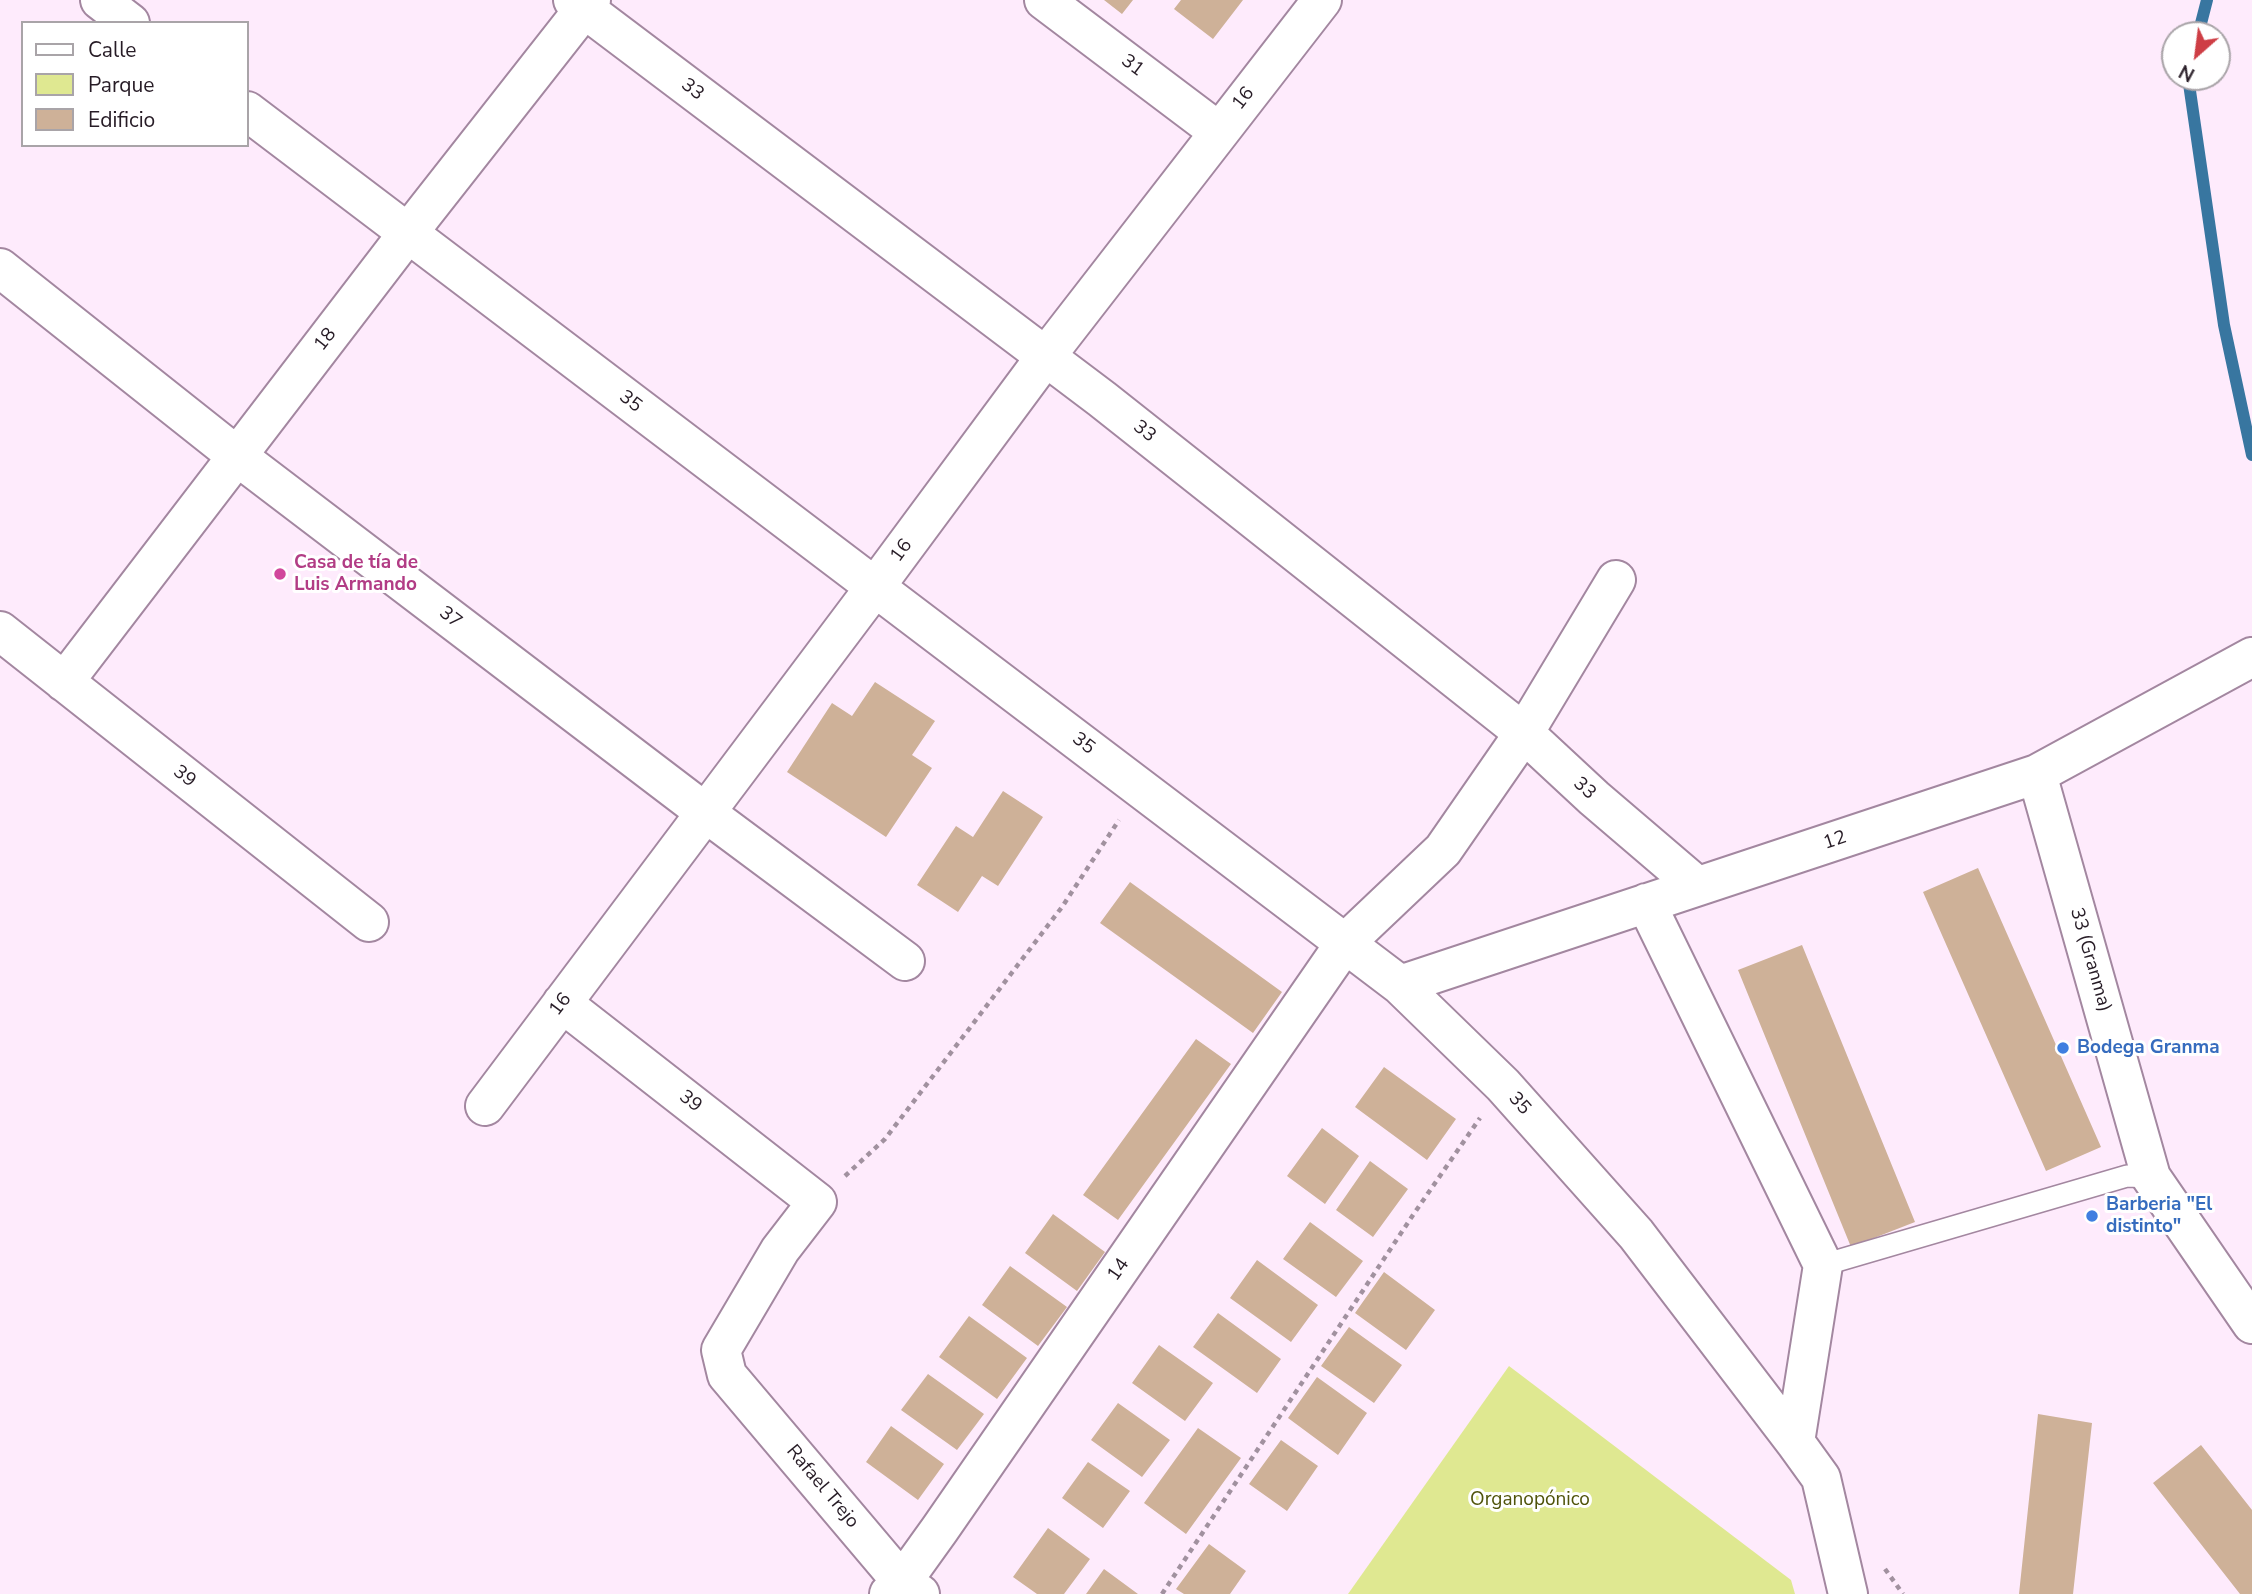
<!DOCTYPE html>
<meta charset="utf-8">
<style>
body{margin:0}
#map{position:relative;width:2252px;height:1594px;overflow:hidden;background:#feebfc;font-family:"Nunito Sans",sans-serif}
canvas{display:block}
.legend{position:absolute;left:21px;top:21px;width:228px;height:126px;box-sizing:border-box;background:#fff;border:2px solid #a9a4a8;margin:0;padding:9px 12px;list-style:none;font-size:21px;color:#271c26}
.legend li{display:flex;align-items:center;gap:14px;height:35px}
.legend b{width:35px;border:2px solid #a9a4a8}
.north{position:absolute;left:2161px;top:21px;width:70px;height:70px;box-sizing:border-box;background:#fff;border:2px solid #a9a4a8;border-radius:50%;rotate:208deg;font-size:19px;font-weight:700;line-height:28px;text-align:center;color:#271c26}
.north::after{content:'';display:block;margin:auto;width:24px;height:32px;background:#ce3e45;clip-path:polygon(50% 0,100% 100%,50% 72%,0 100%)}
</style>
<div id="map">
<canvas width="2252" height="1594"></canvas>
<ul class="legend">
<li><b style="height:9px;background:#fff"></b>Calle</li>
<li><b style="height:19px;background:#dfe891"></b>Parque</li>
<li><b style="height:19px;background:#ceb198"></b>Edificio</li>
</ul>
<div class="north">N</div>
</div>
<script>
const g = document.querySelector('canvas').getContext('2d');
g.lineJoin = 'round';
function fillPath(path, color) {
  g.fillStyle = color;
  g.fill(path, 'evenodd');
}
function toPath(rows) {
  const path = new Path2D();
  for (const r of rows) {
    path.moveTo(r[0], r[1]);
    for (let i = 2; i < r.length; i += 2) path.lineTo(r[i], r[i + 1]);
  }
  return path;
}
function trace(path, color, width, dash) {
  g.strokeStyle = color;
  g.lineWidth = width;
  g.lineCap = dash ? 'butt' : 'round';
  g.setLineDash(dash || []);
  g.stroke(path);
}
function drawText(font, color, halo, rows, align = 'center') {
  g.font = font + ' "Nunito Sans",sans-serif';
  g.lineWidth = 6;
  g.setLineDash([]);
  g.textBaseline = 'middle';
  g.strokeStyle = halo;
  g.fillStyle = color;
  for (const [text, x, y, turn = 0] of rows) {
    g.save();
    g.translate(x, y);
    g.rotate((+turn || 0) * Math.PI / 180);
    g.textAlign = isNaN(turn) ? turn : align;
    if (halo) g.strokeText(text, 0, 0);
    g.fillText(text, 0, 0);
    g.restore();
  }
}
fillPath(toPath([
 [1509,1366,1791,1580,1795,1594,1348,1594]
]), '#dfe891');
trace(toPath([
 [2198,35,2207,0],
 [2188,77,2224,325,2252,455]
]), '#3876a0', 12);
fillPath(toPath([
 [1104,0,1133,0,1122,14],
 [1181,0,1243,0,1213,39,1174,9],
 [875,682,935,721,912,755,932,768,886,837,787,772,832,703,852,716],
 [1003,791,1043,817,998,886,982,876,958,912,917,885,956,826,973,837],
 [1978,868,2101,1147,2046,1171,1923,892],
 [1130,882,1282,992,1253,1033,1100,923],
 [1802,945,1915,1222,1851,1247,1738,970],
 [1196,1039,1231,1064,1118,1220,1083,1195],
 [1384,1067,1456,1119,1427,1160,1355,1107],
 [1322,1128,1359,1156,1325,1204,1287,1176],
 [1370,1161,1408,1189,1373,1237,1336,1210],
 [1053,1214,1105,1252,1077,1291,1025,1253],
 [1310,1222,1363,1261,1336,1297,1283,1259],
 [1257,1260,1318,1305,1291,1342,1230,1298],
 [1010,1266,1067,1307,1038,1346,982,1305],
 [1384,1272,1435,1310,1406,1350,1355,1313],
 [1218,1313,1281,1359,1257,1393,1193,1347],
 [969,1316,1027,1358,997,1399,939,1357],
 [1349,1327,1402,1365,1374,1403,1321,1366],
 [1159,1345,1213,1383,1185,1421,1132,1383],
 [928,1374,984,1414,957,1450,901,1410],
 [1317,1377,1367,1413,1338,1455,1288,1418],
 [1118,1403,1170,1440,1142,1477,1091,1440],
 [2038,1414,2092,1423,2073,1594,2019,1594],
 [891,1426,944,1464,918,1500,866,1462],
 [1198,1428,1241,1458,1186,1534,1144,1503],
 [1281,1440,1318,1466,1287,1511,1249,1484],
 [2201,1445,2252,1510,2252,1594,2240,1594,2153,1483],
 [1088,1462,1130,1491,1103,1528,1062,1498],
 [1048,1528,1090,1559,1064,1594,1037,1594,1013,1577],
 [1209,1544,1246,1571,1230,1594,1184,1594,1176,1589],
 [1104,1569,1138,1594,1086,1594]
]), '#ceb198');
const lane = toPath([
 [1823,1265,2127,1176,2151,1177]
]);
const street = toPath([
 [100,0,130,23],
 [573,0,1102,399,1524,733,1594,798,1697,886],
 [1044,0,1219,132],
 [247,111,1400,985,1503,1085,1636,1234,1795,1442,1821,1478,1848,1594],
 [0,268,237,456,706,813,905,961],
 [0,631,369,922],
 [64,682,408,233,591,0],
 [2037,774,2151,1177,2252,1324],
 [1646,903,1823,1265,1795,1442],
 [1400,985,2037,774,2252,657],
 [562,1003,817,1202,780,1250,721,1350,727,1375,902,1582,920,1594],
 [485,1106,875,587,1046,356,1322,0],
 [889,1594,902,1582,940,1529,1345,943,1443,850,1524,733,1616,580]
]);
trace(lane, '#a387a0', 24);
trace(street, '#a387a0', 42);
trace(toPath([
 [845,1176,885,1139,1062,907,1119,820],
 [1885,1569,1903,1594],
 [1162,1594,1413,1215,1480,1118]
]), '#a1919f', 4.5, [5, 5]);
trace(lane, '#fff', 21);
trace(street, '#fff', 38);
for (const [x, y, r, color] of [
 [280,574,7,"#d1479c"],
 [2063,1048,7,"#3f7fe0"],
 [2092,1216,7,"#3f7fe0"]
]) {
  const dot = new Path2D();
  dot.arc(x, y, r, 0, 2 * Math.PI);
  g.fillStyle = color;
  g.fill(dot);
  trace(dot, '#fff', 2.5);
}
drawText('19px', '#271c26', '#fff', [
 ["31",1132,66,37],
 ["33",692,90,37],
 ["16",1244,99,-52],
 ["18",326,340,-52],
 ["35",630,402,37],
 ["33",1144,432,38],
 ["16",902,551,-54],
 ["37",450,618,37],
 ["35",1083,744,37],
 ["39",184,777,38],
 ["33",1584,789,43],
 ["12",1835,841,-18],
 ["33 (Granma)",2090,960,74],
 ["16",561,1005,-53],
 ["39",690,1102,38],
 ["35",1519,1104,48],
 ["14",1119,1270,-55],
 ["Rafael Trejo",822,1487,50]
]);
drawText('bold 19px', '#b23c85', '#fff', [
 ["Casa de tía de",294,563],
 ["Luis Armando",294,585]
], 'left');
drawText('bold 19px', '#366cbe', '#fff', [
 ["Bodega Granma",2077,1048],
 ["Barberia \"El",2106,1205],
 ["distinto\"",2106,1227]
], 'left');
drawText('19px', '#4f530a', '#fff', [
 ["Organopónico",1530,1500]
]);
</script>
